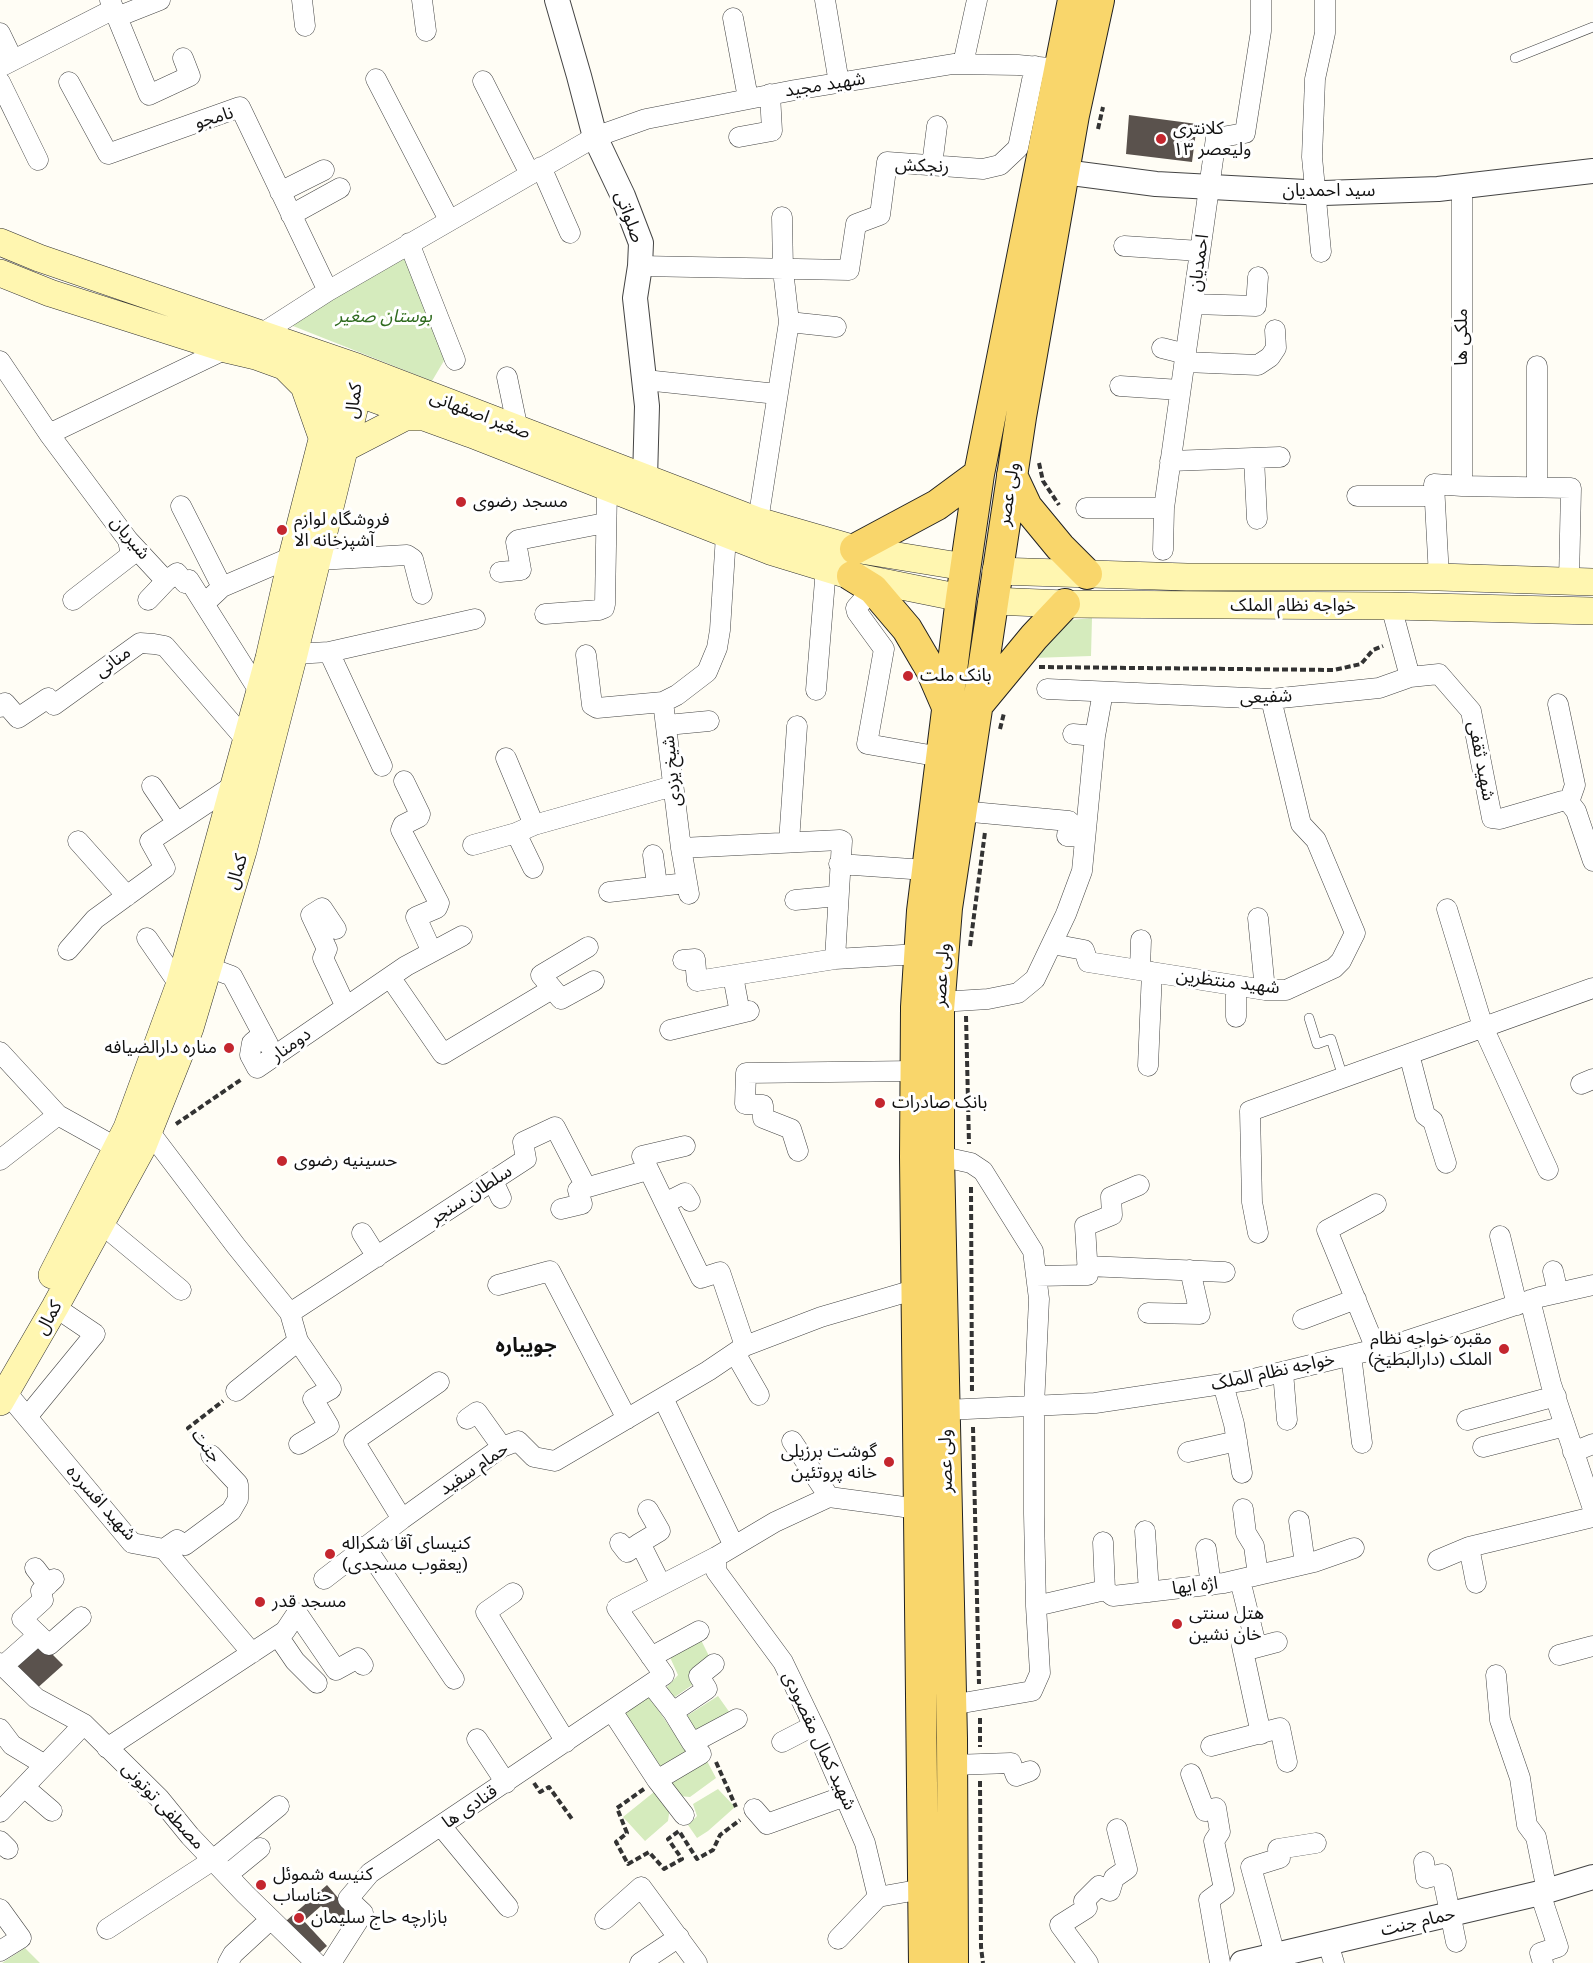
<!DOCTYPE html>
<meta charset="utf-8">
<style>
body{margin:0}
canvas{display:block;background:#fffdf5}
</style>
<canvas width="1593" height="1963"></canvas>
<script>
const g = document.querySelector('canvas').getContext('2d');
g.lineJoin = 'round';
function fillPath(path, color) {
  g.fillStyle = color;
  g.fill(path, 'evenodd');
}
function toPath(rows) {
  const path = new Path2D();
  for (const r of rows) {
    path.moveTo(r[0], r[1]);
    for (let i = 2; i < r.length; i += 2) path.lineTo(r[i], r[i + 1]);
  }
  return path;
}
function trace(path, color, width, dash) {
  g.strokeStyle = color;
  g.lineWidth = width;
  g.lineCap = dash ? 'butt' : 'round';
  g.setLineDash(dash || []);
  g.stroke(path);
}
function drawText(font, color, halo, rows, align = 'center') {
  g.font = font + ' "Roboto Serif","Noto Sans Arabic",serif';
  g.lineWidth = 6;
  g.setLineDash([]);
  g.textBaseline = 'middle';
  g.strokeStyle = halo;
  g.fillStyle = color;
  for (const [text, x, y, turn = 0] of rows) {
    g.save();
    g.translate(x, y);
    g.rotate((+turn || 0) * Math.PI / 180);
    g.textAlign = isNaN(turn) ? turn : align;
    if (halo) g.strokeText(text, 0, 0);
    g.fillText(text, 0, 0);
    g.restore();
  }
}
fillPath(toPath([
 [406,254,445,359,432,381,288,324],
 [1092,618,1091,656,1033,658,1060,621],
 [700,1638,710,1658,695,1683,672,1699,665,1689,678,1675,669,1655],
 [649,1696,686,1751,661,1767,623,1713],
 [718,1696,730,1713,694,1733,685,1717],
 [707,1761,716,1778,690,1797,679,1796,669,1781],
 [659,1788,671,1800,668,1821,645,1841,623,1817],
 [718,1789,735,1807,708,1831,697,1838,688,1825,697,1816,693,1804],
 [25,1948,40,1963,2,1963]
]), '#d5ebbd');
fillPath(toPath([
 [1129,115,1197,124,1192,162,1126,154],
 [39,1641,63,1665,34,1691,11,1666],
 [327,1885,353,1915,345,1925,321,1906,304,1921,327,1946,317,1955,286,1921]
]), '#5a524d');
const service = toPath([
 [1515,58,1593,27],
 [1309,1018,1317,1044,1331,1039,1343,1077]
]);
const minor = toPath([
 [110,0,149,95,190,76,183,58],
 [302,0,305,26],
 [422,0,426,31],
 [825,0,839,83],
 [117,17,160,0],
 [733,18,748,98],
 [0,33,13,60],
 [963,64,977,0],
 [0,67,114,9],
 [376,79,449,220],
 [483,81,530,174],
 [0,82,38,160],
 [69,82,108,154,240,107,328,291],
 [739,137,772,131,770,94],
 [932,165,937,126],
 [541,167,570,233],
 [280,192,324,170],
 [291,215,340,188],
 [409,243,455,360],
 [1124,246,1200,251],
 [1321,252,1312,157,1315,79,1325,33,1325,0],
 [640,266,849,270,856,224,880,215,887,162,983,169,1000,165,1018,148,1035,66],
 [1193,304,1256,306,1258,277],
 [789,322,836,327],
 [261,334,328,291,595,137,646,119,795,90,953,64,1018,65,1059,69],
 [1162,348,1186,354],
 [0,361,49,434,128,540,166,581,177,573,185,583,189,580,259,691],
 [1185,362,1258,365,1270,357,1276,348,1275,330],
 [507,377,518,430],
 [645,380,777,394],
 [1120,386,1180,390],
 [49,434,226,349],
 [1254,458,1257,519],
 [1170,461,1280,457],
 [1462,486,1571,488,1569,581],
 [1537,487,1537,366],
 [1357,496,1434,496],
 [181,506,222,587],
 [1086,508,1164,508],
 [758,521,789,322,783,270,782,217],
 [726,535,720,630,717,648,707,672,677,695,663,702,681,848,840,840,842,841,835,959],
 [1163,550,1164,508,1216,138,1245,133,1261,31,1261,0],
 [318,560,407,555,413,559,422,594],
 [500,572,521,570,516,542,518,540,605,523],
 [1439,577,1434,484,1462,486,1462,187],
 [873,589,856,608,857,612,884,649,867,744,941,757],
 [73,600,131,555,128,540],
 [148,600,166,581],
 [205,603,222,587,292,557],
 [545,614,599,610,604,608,605,604,607,488],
 [329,652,382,766],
 [294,654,329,652,475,619],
 [586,655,592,705,597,708,663,702],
 [1410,677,1439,674,1471,711,1492,818,1500,819,1562,801,1569,802,1576,811,1593,861],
 [1047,689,1271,699,1379,688,1410,677,1391,606],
 [816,690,826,568],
 [1558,704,1575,785,1569,802],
 [0,707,5,703,18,718,48,698,54,705,140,643,154,644,165,646,246,740],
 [667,725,709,721],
 [1073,734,1095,736],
 [506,758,534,825],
 [404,781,420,814,419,817,403,825,401,830,439,903,437,908,416,917,432,952],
 [152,786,177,823],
 [961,811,1069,821,1067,836,1085,837],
 [516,833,533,868],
 [78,841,127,896],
 [789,842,797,726],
 [473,845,516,833,534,825,673,786],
 [681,848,689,894],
 [653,855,657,885],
 [839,864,926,870],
 [609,892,686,883],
 [795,900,838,896],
 [1447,909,1483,1027,1548,1170],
 [1258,918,1265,990],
 [336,929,322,908,311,915,327,949,323,958,346,1007],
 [147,938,185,993],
 [1052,944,1084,950,1088,962,1265,990,1286,990,1334,968,1341,961,1355,933,1316,840,1301,824,1271,699],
 [588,947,541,975,561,999,594,981],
 [68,950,95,919,165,868,150,841,234,785],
 [683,960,695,959,697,981,835,959,919,954],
 [197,963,232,976,268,1044],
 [1140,969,1141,940],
 [733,976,740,1013],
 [390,977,443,1054,552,989],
 [940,1002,988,999,1018,993,1035,979,1066,914,1082,871,1095,736,1103,692],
 [1236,1017,1236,986],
 [670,1030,749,1011],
 [263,1034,252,1043,250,1055,257,1068,406,966,462,936],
 [0,1052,58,1115,128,1154],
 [1409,1054,1425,1115,1433,1121,1446,1163],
 [1148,1066,1152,972],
 [1581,1084,1593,1079],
 [155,1139,236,1246,290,1313,298,1341,331,1389,313,1399,329,1426,299,1444],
 [685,1146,642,1156,701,1278,720,1272,745,1346],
 [798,1151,791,1129,763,1118,763,1105,745,1104,746,1073,915,1071],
 [939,1156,971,1163,983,1171,1033,1251,1039,1299,1034,1406,1034,1514,1036,1606,1040,1673,1032,1691,951,1705],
 [0,1160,58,1115],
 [493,1181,501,1198],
 [665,1203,685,1193,690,1201],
 [1376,1204,1327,1230,1376,1349],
 [561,1209,582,1204,578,1190,648,1170],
 [92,1216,181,1290],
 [362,1233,377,1257],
 [1258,1233,1252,1202,1250,1111,1593,988],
 [1500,1236,1517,1305],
 [1087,1266,1225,1272],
 [1553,1271,1558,1293],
 [1036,1276,1088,1275,1085,1226,1112,1215,1111,1197,1139,1185],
 [498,1285,550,1271,627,1419],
 [1530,1300,1551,1384,1593,1509],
 [290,1313,526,1159,523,1142,555,1127,586,1187],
 [1148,1313,1200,1314,1190,1270],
 [1303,1319,1356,1299],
 [735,1353,759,1395],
 [1351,1355,1362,1443],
 [1283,1372,1287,1420],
 [1223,1384,1234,1424,1242,1473],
 [236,1391,298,1341],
 [6,1392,132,1543,164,1549,252,1653],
 [663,1398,734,1546],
 [945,1410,1095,1403,1249,1380,1397,1344,1540,1297,1593,1285],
 [27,1417,95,1334,55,1307],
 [467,1419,477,1412,502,1447],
 [1467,1420,1556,1396],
 [792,1441,829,1497],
 [1483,1447,1565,1426],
 [1188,1452,1237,1441],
 [1573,1452,1593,1444],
 [1243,1509,1246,1533,1254,1546,1258,1575],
 [402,1519,354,1441,439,1382],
 [1299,1521,1305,1564],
 [1145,1531,1149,1592],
 [1103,1542,1105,1590],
 [620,1543,627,1552,640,1543,661,1585],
 [640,1543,660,1531,648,1510],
 [365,1546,454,1679],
 [164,1549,177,1540,185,1545,231,1511,238,1499,238,1484,211,1455],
 [1206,1549,1211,1585],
 [716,1557,716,1571,783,1662,820,1739,865,1843,878,1897,923,1889],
 [1438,1560,1469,1547],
 [35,1568,48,1585],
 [54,1579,41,1591,43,1600,22,1619,49,1645,81,1617],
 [324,1579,402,1519,502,1447,518,1441,534,1457,555,1461,708,1371,745,1346,821,1317,917,1289],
 [1240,1580,1255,1641,1242,1646,1261,1734],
 [1476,1583,1469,1547,1593,1517],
 [513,1593,486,1612,566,1742],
 [1036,1606,1105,1590,1113,1596,1224,1583,1314,1562,1354,1548],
 [278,1636,295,1661,317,1683],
 [1243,1651,1277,1642],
 [1559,1655,1593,1646],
 [651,1657,699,1631],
 [0,1663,36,1698,84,1724,159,1798,190,1836,245,1894,316,1963],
 [3,1666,38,1635],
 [1496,1675,1500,1720,1520,1778,1527,1825,1536,1837,1547,1891],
 [651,1684,673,1712,707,1689,699,1676,714,1664],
 [612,1711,657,1780,701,1754,692,1743],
 [673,1712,692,1743,737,1719],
 [0,1729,12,1745,45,1765],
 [477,1739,506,1783],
 [782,1742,813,1726],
 [1211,1746,1280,1728,1287,1762],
 [107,1748,285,1631,297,1613,336,1670,358,1658,363,1665],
 [952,1765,1011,1763,1016,1776,1030,1771],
 [1191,1774,1205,1811,1216,1808,1220,1832,1214,1841,1224,1889,1209,1900,1220,1963],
 [657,1780,684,1815],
 [24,1787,52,1811],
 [754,1809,767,1824,845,1796],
 [0,1812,84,1724],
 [441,1826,508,1907],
 [0,1841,8,1849],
 [1424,1862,1426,1878,1442,1874,1456,1942],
 [227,1875,260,1848],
 [1540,1893,1558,1947,1540,1953,1543,1963],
 [0,1909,21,1938,0,1951],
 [605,1919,641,1887,697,1963],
 [107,1929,213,1860,279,1806],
 [838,1939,878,1897],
 [1328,1943,1334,1963],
 [1275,1955,1251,1867,1280,1858,1278,1849,1316,1843],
 [228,1963,233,1954,271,1919],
 [331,1963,363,1913,348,1899,370,1873,664,1675,617,1608,716,1557,775,1522,829,1497,919,1509],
 [640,1963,679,1937],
 [1088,1963,1060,1925,1087,1908,1084,1901,1099,1886,1110,1891,1114,1878,1127,1869,1117,1829]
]);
const tertiary = toPath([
 [557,0,579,76,595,137,623,196,641,243,640,266,635,298,647,406,645,479],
 [1064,172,1156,184,1324,193,1438,189,1593,171],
 [1242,1963,1540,1893,1593,1877]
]);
const secondary = toPath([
 [0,242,39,258,357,367,758,521,855,549,965,567],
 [0,273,50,293,226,349,256,356,336,385,471,434,770,551,852,576,961,598],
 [285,367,304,386,323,440],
 [345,448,405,417,424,417],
 [996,571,1187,577,1439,577,1593,582],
 [992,601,1065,604,1391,606,1593,611],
 [52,1275,127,1128,179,986,269,658,292,557,336,385,357,367],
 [0,1402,55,1307,142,1148,190,1028,243,851,294,654,358,393,357,367]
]);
const primary = toPath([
 [1012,475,1027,507,1060,547,1087,574],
 [855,549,937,505,979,474],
 [852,576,873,589,907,629,931,670,947,707],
 [977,706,1034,637,1065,604],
 [924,1963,915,1157,916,1007,922,911,961,598,979,474,1073,0],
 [953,1963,952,1738,939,1156,939,1010,947,908,1021,417,1074,115,1099,0]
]);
trace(service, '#444', 10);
trace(minor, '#444', 21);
trace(tertiary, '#444', 26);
trace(secondary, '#333', 28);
trace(primary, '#222', 32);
trace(toPath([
 [1098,129,1103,107],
 [1039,463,1043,481,1059,505],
 [1039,667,1334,670,1361,664,1373,650,1383,646],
 [1000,729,1004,713],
 [970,946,985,832],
 [966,1016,969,1144],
 [176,1124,242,1079],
 [971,1187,972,1393],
 [973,1427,979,1684],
 [201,1443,188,1428,223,1401],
 [980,1718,980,1747],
 [716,1762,736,1807],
 [980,1781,981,1947,983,1963],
 [534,1783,540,1792,549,1787,572,1819],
 [644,1789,617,1808,627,1833,616,1842,628,1864,649,1852,664,1869,682,1859,668,1839,679,1831,697,1859,713,1850,720,1835,740,1820]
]), '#333', 4, [6, 3]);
trace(service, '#fff', 9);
trace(minor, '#fff', 20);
trace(tertiary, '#fff', 24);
trace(secondary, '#fff6b0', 27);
trace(primary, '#f9d66b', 30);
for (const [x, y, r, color] of [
 [1161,139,6,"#c4262e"],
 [461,502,6,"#c4262e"],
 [282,530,6,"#c4262e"],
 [908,676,6,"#c4262e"],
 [229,1048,6,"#c4262e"],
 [880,1103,6,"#c4262e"],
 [282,1161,6,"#c4262e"],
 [1504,1349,6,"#c4262e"],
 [889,1462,6,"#c4262e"],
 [330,1554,6,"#c4262e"],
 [260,1602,6,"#c4262e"],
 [1177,1624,6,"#c4262e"],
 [261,1885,6,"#c4262e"],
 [299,1918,6,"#c4262e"]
]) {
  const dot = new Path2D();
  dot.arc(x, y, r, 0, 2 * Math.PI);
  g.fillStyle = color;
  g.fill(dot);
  trace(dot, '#fff', 2);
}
drawText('18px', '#111', '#fff', [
 ["شهید مجید",825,85,-9],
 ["نامجو",214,118,-17],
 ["رنجکش",922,166,2],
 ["سید احمدیان",1329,191],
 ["صلواتی",629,217,70],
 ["احمدیان",1199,263,-82],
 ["ملکی ها",1462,337,-90],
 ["کمال",354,401,-83],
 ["صغیر اصفهانی",480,415,21],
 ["ولی عصر",1009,494,-81],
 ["شیریان",130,538,50],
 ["خواجه نظام الملک",1293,606],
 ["منانی",113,662,-36],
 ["شفیعی",1266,697,-2],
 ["شهید ثقفی",1481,761,79],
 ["شیخ یزدی",672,771,-96],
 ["کمال",237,872,-73],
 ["ولی عصر",942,975,-86],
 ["شهید منتظرین",1228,982,7],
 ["دومنار",291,1045,-35],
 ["سلطان سنجر",471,1195,-33],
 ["کمال",49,1318,-61],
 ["خواجه نظام الملک",1273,1372,-12],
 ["جنت",206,1446,53],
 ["ولی عصر",946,1461,-91],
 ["حمام سفید",474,1469,-34],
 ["شهید افسرده",101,1503,48],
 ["اژه ایها",1195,1586,-7],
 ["شهید کمال مقصودی",819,1741,65],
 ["مصطفی توتونی",163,1806,47],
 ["قنادی ها",470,1807,-34],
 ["حمام جنت",1418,1922,-13]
]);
drawText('18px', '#111', '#fff', [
 ["کلانتری",1173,129],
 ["۱۳ ولیعصر",1173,150],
 ["مسجد رضوی",473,502],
 ["فروشگاه لوازم",294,520],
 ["آشپزخانه الا",294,541],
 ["بانک ملت",920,676],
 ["مناره دارالضیافه",217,1048,"right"],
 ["بانک صادرات",892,1103],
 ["حسینیه رضوی",294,1161],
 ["مقبره خواجه نظام",1492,1339,"right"],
 ["الملک (دارالبطیخ)",1492,1360,"right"],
 ["گوشت برزیلی",877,1452,"right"],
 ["خانه پروتئین",877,1473,"right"],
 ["کنیسای آقا شکراله",342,1544],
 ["(یعقوب مسجدی)",342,1565],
 ["مسجد قدر",272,1602],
 ["هتل سنتی",1189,1614],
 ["خان نشین",1189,1635],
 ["کنیسه شموئل",273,1875],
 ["حناساب",273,1896],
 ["بازارچه حاج سلیمان",311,1918]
], 'left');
drawText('italic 18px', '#2f6b1f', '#fff', [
 ["بوستان صغیر",384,317]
]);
drawText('bold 20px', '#111', '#fff', [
 ["جویباره",526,1346]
]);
</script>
